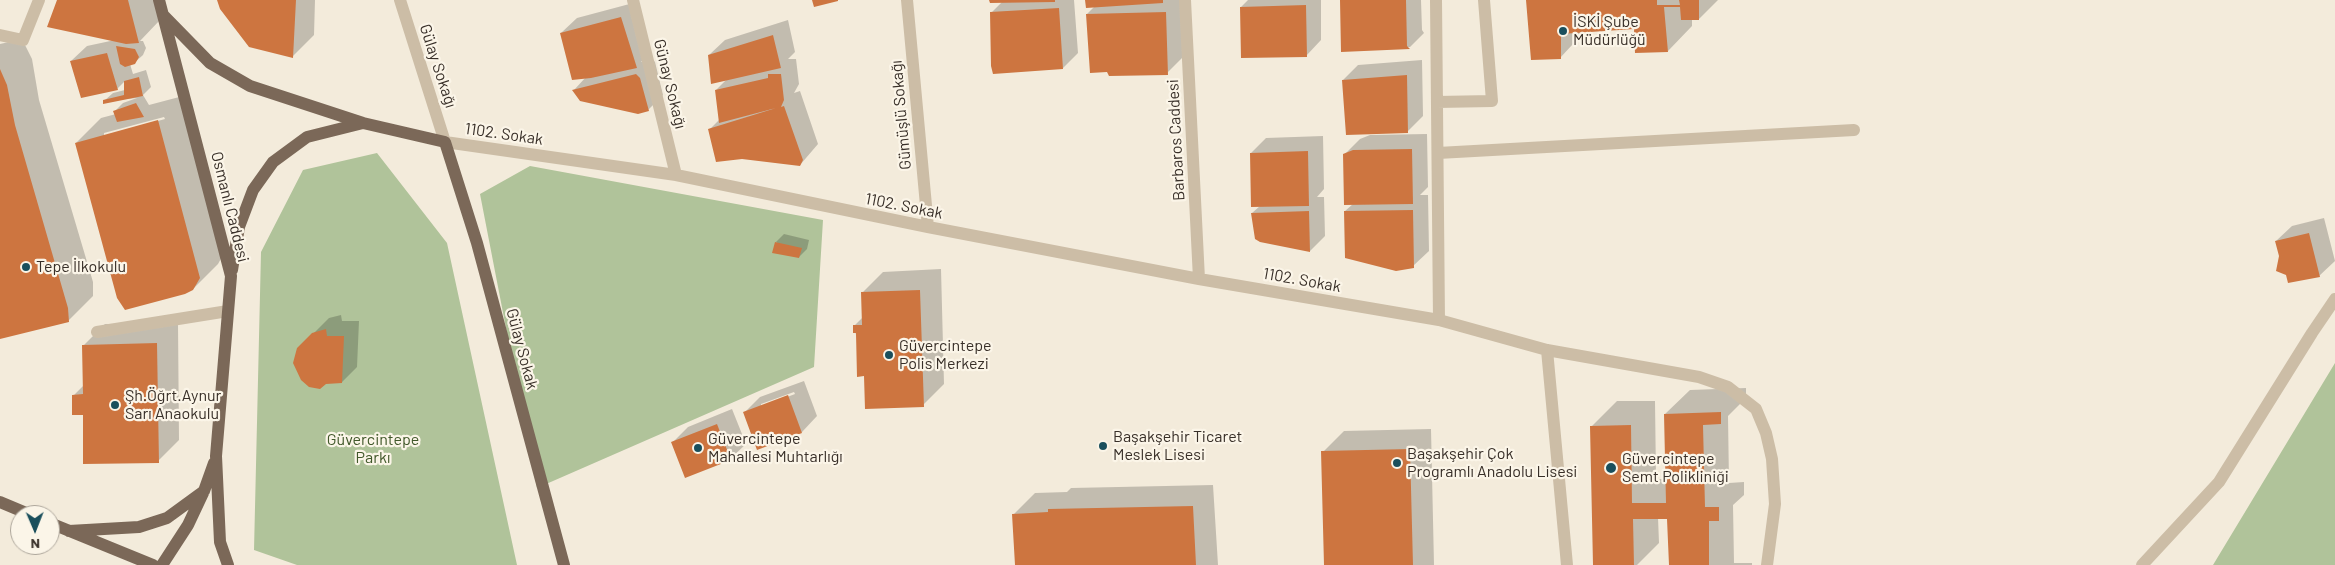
<!DOCTYPE html>
<meta charset="utf-8">
<style>
body{margin:0}
#map{position:relative;width:2335px;height:565px;overflow:hidden;background:#f3ebdb;font-family:Barlow,sans-serif}
canvas{display:block}
.north{position:absolute;left:10px;top:505px;width:50px;height:50px;box-sizing:border-box;background:#fbf5e8;border:1px solid #ada69b;border-radius:50%;rotate:179deg;font-size:14px;font-weight:700;line-height:20px;text-align:center;color:#382f28}
.north::after{content:'';display:block;margin:auto;width:18px;height:22px;background:#1a4f5c;clip-path:polygon(50% 0,100% 100%,50% 72%,0 100%)}
</style>
<div id="map">
<canvas width="2335" height="565"></canvas>
<div class="north">N</div>
</div>
<script>
const g = document.querySelector('canvas').getContext('2d');
g.lineJoin = 'round';
function fillPath(path, color) {
  g.fillStyle = color;
  g.fill(path, 'evenodd');
}
function toPath(rows) {
  const path = new Path2D();
  for (const r of rows) {
    path.moveTo(r[0], r[1]);
    for (let i = 2; i < r.length; i += 2) path.lineTo(r[i], r[i + 1]);
  }
  return path;
}
function trace(path, color, width, dash) {
  g.strokeStyle = color;
  g.lineWidth = width;
  g.lineCap = dash ? 'butt' : 'round';
  g.setLineDash(dash || []);
  g.stroke(path);
}
function drawText(font, color, halo, rows, align = 'center') {
  g.font = font + ' Barlow,sans-serif';
  g.lineWidth = 4.5;
  g.setLineDash([]);
  g.textBaseline = 'middle';
  g.strokeStyle = halo;
  g.fillStyle = color;
  for (const [text, x, y, turn = 0] of rows) {
    g.save();
    g.translate(x, y);
    g.rotate((+turn || 0) * Math.PI / 180);
    g.textAlign = isNaN(turn) ? turn : align;
    if (halo) g.strokeText(text, 0, 0);
    g.fillText(text, 0, 0);
    g.restore();
  }
}
fillPath(toPath([
 [377,153,447,243,517,565,297,565,254,550,261,252,303,170],
 [530,166,823,220,814,367,537,488,480,194],
 [2335,363,2335,565,2213,565]
]), '#b0c39a');
fillPath(toPath([
 [58,0,154,0,159,21,140,41,143,41,146,48,143,55,134,63,130,64,133,74,146,70,151,87,143,95,149,105,183,96,224,253,218,264,193,289,76,143,101,118,116,114,115,111,123,103,137,98,104,101,113,93,125,90,125,81,117,89,71,61,87,46,115,40],
 [164,117,165,119,104,136,104,133],
 [218,0,315,0,314,35,293,56],
 [991,0,1074,0,1078,53,1063,68,991,13,1002,2],
 [1087,0,1187,0,1188,52,1167,73,1087,14,1095,6],
 [1248,0,1321,0,1321,40,1306,56,1241,7],
 [1342,0,1421,0,1422,30,1424,33,1410,47,1343,51],
 [1527,0,1718,0,1699,19,1692,19,1692,26,1668,51,1635,27,1585,31,1560,58],
 [637,2,651,51,641,62,652,59,655,62,663,95,648,110,574,90,586,77,561,33,577,18],
 [788,20,795,52,788,59,796,59,799,84,794,93,800,91,818,144,800,165,710,129,720,119,716,90,727,79,709,55,725,40],
 [22,39,32,59,39,100,93,282,93,296,68,321,0,338,0,44],
 [1422,60,1423,116,1407,132,1343,80,1358,65],
 [1427,134,1428,187,1420,195,1428,195,1429,251,1413,266,1345,211,1353,204,1344,155,1360,139,1370,135],
 [1323,136,1324,189,1317,197,1324,197,1325,236,1310,251,1252,213,1260,206,1251,153,1266,138],
 [2324,218,2335,261,2319,276,2280,256,2276,241,2292,226],
 [784,234,809,240,807,249,799,257,776,242],
 [941,269,944,384,923,405,865,375,854,326,863,317,862,293,883,272],
 [341,315,342,321,359,321,357,367,342,382,298,349,329,318],
 [178,323,179,440,158,461,74,395,84,385,84,345,105,324],
 [804,381,817,416,802,432,757,448,744,413,760,397],
 [794,392,795,394,761,407,761,404],
 [1746,388,1746,398,1728,416,1729,483,1744,482,1744,495,1733,505,1734,563,1752,563,1752,565,1670,565,1669,517,1658,517,1659,543,1637,565,1594,565,1592,426,1617,401,1655,401,1656,479,1667,479,1665,414,1690,390],
 [732,409,746,444,730,459,673,442,688,427],
 [1431,429,1434,565,1325,565,1323,452,1344,431],
 [1213,485,1218,565,1017,565,1014,514,1035,493,1067,492,1071,488]
]), '#0003');
fillPath(toPath([
 [57,0,128,0,139,43,126,44,47,27],
 [217,0,296,0,293,58,249,47,220,9],
 [812,0,838,0,838,1,814,7],
 [989,0,1055,0,1055,2,990,3],
 [1085,0,1163,0,1163,3,1086,8],
 [1340,0,1406,0,1407,46,1410,49,1341,52],
 [1526,0,1657,0,1657,5,1680,5,1679,0,1699,0,1699,20,1681,20,1680,7,1664,7,1668,52,1635,53,1634,29,1561,34,1561,59,1531,60],
 [1306,5,1307,57,1241,58,1240,7],
 [1059,8,1063,69,993,74,991,66,990,12],
 [1166,12,1168,75,1109,76,1107,72,1090,73,1086,14],
 [621,17,637,68,591,78,572,80,560,33],
 [773,35,781,68,711,84,708,55],
 [116,46,135,49,139,57,135,64,125,67,120,64],
 [107,53,118,90,81,98,70,61],
 [0,69,7,85,15,125,68,308,69,322,0,339],
 [636,74,640,78,649,111,638,114,580,101,572,90],
 [768,74,781,74,784,100,781,107,784,106,803,160,800,166,742,159,716,162,708,129,776,108,719,123,715,90,768,78],
 [1407,75,1408,133,1346,135,1342,80],
 [139,77,143,96,103,104,103,100,124,95,124,81],
 [136,103,144,117,117,122,113,111],
 [158,120,200,278,193,290,185,294,125,310,117,298,75,143],
 [1412,149,1413,204,1344,205,1343,154,1353,150],
 [1308,151,1309,206,1251,207,1250,153],
 [1413,210,1414,268,1396,271,1345,258,1344,211],
 [1309,211,1310,252,1260,242,1255,239,1251,213],
 [2309,233,2320,277,2288,283,2286,275,2276,271,2279,256,2275,241],
 [775,242,802,248,799,258,772,253],
 [920,290,924,407,865,409,864,376,857,377,856,333,853,333,853,325,862,325,861,292],
 [326,329,327,336,344,336,342,383,326,384,320,389,309,387,301,380,293,363,297,348,312,333],
 [157,343,159,463,83,464,83,415,72,415,72,395,83,394,82,345],
 [788,395,802,433,757,450,743,412],
 [1721,412,1721,424,1703,425,1705,507,1719,507,1719,521,1709,521,1709,565,1669,565,1667,519,1633,519,1634,565,1593,565,1590,426,1631,425,1632,503,1666,503,1664,414],
 [717,424,731,460,685,478,671,442],
 [1410,449,1413,565,1324,565,1321,451],
 [1193,506,1196,565,1015,565,1012,514,1048,512,1048,509]
]), '#cd7540');
trace(toPath([
 [400,0,445,142,676,175,928,227,1199,279,1439,320,1547,350,1699,377,1728,387,1756,409,1766,433,1772,459,1775,504,1767,565],
 [633,0,676,175],
 [907,0,928,227],
 [1185,0,1199,279],
 [1436,0,1439,320],
 [0,35,23,40,39,0],
 [1437,102,1492,101,1484,0],
 [1438,153,1854,130],
 [97,332,228,311],
 [1547,350,1567,565],
 [2142,565,2219,482,2312,333,2335,299]
]), '#ccbda6', 12);
trace(toPath([
 [159,0,231,276,216,456,220,542,228,565],
 [164,16,210,63,250,86,363,123,445,142,477,243,564,565],
 [232,270,239,227,253,190,273,162,307,137,363,123],
 [0,502,31,515],
 [50,523,153,565],
 [69,531,139,527,167,518,204,491],
 [162,565,188,525,204,491,214,463]
]), '#7b6858', 12);
for (const [x, y, r, color] of [
 [1563,31,5,"#1a4f5c"],
 [26,267,5,"#1a4f5c"],
 [889,355,5,"#1a4f5c"],
 [115,405,5,"#1a4f5c"],
 [1103,446,5,"#1a4f5c"],
 [698,448,5,"#1a4f5c"],
 [1397,463,5,"#1a4f5c"],
 [1611,468,6,"#1a4f5c"]
]) {
  const dot = new Path2D();
  dot.arc(x, y, r, 0, 2 * Math.PI);
  g.fillStyle = color;
  g.fill(dot);
  trace(dot, '#fbf5e8', 2);
}
drawText('16px', '#382f28', '#fbf5e8', [
 ["İSKİ Şube",1573,22],
 ["Müdürlüğü",1573,40],
 ["Tepe İlkokulu",36,267],
 ["Güvercintepe",899,346],
 ["Polis Merkezi",899,364],
 ["Şh.Öğrt.Aynur",125,396],
 ["Sarı Anaokulu",125,414],
 ["Başakşehir Ticaret",1113,437],
 ["Meslek Lisesi",1113,455],
 ["Güvercintepe",708,439],
 ["Mahallesi Muhtarlığı",708,457],
 ["Başakşehir Çok",1407,454],
 ["Programlı Anadolu Lisesi",1407,472],
 ["Güvercintepe",1622,459],
 ["Semt Polikliniği",1622,477]
], 'left');
drawText('16px', '#382f28', '#fbf5e8', [
 ["Gülay Sokağı",438,66,72],
 ["Günay Sokağı",670,84,76],
 ["Gümüşlü Sokağı",901,115,-95],
 ["1102. Sokak",504,134,8],
 ["Barbaros Caddesi",1176,140,-93],
 ["1102. Sokak",904,206,11],
 ["Osmanlı Caddesi",230,207,76],
 ["1102. Sokak",1302,280,10],
 ["Gülay Sokak",522,349,75]
]);
drawText('16px', '#41582a', '#fbf5e8', [
 ["Güvercintepe",373,440],
 ["Parkı",373,458]
]);
</script>
